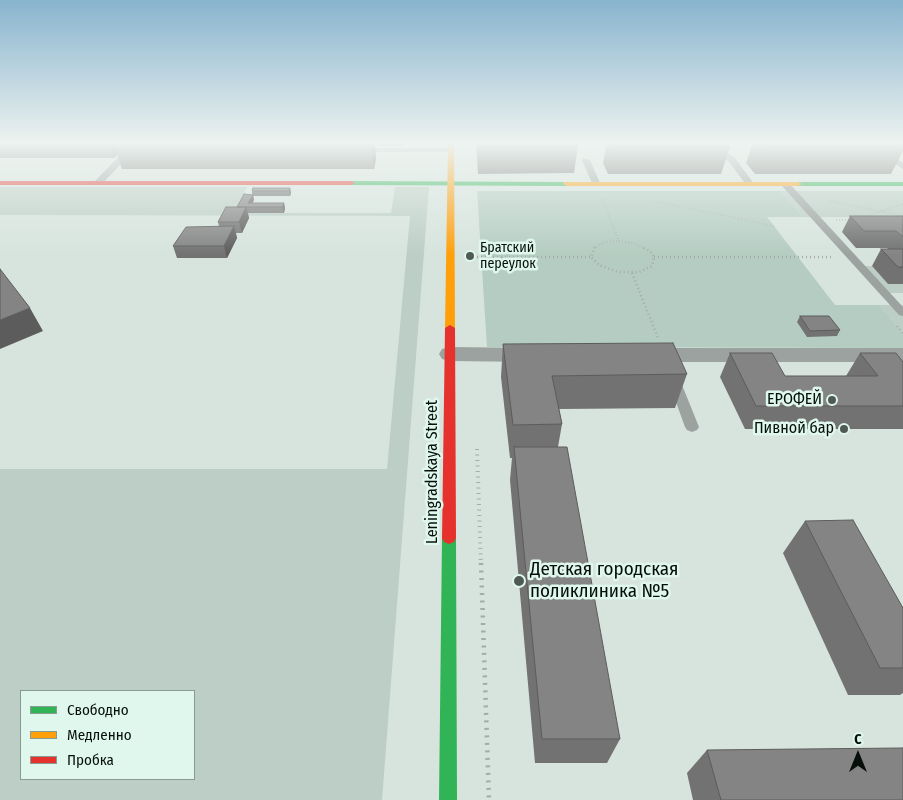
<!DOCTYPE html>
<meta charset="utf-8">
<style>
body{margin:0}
#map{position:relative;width:903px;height:800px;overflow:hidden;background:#d7e4de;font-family:"Fira Sans Condensed",sans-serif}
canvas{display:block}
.legend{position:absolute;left:20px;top:690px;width:175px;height:90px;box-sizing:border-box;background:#dff7ec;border:1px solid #899a92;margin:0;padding:6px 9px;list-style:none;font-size:15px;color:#070f0b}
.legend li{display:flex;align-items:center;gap:10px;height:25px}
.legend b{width:25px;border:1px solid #899a92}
.north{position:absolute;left:833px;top:730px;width:50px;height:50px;-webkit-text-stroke:4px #dff7ec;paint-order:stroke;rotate:0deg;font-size:14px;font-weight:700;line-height:20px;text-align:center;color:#070f0b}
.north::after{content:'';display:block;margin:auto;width:18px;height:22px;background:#070f0b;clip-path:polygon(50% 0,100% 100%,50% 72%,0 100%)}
</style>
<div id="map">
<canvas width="903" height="800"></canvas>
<ul class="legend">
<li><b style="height:6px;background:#30b455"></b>Свободно</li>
<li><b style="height:6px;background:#ff9f0a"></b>Медленно</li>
<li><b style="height:6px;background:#e5322d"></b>Пробка</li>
</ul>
<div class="north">С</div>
</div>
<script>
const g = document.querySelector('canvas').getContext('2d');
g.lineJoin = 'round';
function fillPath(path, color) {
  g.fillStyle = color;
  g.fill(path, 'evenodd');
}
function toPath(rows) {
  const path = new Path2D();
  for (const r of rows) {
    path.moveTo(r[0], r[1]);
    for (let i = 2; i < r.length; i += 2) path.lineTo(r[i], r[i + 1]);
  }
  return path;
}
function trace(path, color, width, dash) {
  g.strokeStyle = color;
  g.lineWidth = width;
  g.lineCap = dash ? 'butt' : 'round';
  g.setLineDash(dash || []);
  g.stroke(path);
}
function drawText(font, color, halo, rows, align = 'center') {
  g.font = font + ' "Fira Sans Condensed",sans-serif';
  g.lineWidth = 5;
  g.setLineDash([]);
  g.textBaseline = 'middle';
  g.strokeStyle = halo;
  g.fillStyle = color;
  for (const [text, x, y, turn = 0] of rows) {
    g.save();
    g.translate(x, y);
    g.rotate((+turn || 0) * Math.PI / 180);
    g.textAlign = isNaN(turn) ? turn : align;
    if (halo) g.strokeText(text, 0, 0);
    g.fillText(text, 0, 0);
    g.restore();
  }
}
fillPath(toPath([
 [0,187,247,187,233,213,391,213,395,187,429,187,382,800,0,800,0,469,387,469,410,216,0,215],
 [21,691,194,691,194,779,21,779],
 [781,191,903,191,903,217,803,217],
 [855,266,872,266,888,284,903,284,903,293,879,293],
 [879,305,903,305,903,333]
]), '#bccec6');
fillPath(toPath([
 [477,191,781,191,803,217,767,217,835,305,879,305,903,333,903,348,487,347]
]), '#b4ccc1');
trace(toPath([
 [602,199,619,241],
 [653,201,774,226],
 [830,201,903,216],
 [865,217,903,204],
 [836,220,850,220],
 [594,248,605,242,619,241,633,243,644,248]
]), '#a4aba8', 2, [0.5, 2.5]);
trace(toPath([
 [595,247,591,257,599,265,618,272,639,272,652,266,654,257,650,251,641,247],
 [473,257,591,257],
 [654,257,833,257],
 [632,273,658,338],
 [897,326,903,333]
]), '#a4aba8', 2.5, [1, 3]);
trace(toPath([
 [477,449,481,565]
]), '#a4aba8', 4, [1, 4.5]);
trace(toPath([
 [481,563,489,800]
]), '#a4aba8', 4.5, [2, 5.5]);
fillPath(toPath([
 [707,143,715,143,735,158,754,184,753,186,747,186,729,162,707,143],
 [128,147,135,149,101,185,95,185,95,181,128,147],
 [363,148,451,148,455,150,451,152,363,152,363,148],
 [890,157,896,157,903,163,903,169,890,161,890,157],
 [583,158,590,160,600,183,599,185,592,183,582,160,583,158],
 [782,182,788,182,903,307,903,316,899,315,782,186,782,182],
 [674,376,680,380,699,427,697,430,692,432,687,430,685,427,668,380,674,376]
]), '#9ca29f');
fillPath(toPath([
 [450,347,533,348,541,350,544,355,541,360,533,362,450,361,442,359,439,354,442,349,450,347],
 [647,348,903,348,903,362,647,362,639,360,636,355,639,350,647,348]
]), '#9ca29f');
fillPath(toPath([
 [348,181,567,182,571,184,567,186,351,185,347,183,348,181],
 [795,182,903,182,903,186,798,186,794,184,795,182],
 [449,532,454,534,456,538,457,800,439,800,442,538,444,534,449,532]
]), '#30b455');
fillPath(toPath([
 [448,143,454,143,455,328,450,331,445,328,448,143],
 [564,182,798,182,802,184,798,186,567,186,563,184,564,182]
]), '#ff9f0a');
fillPath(toPath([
 [0,181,351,181,355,183,351,185,0,185,0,181],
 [450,325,455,328,456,538,454,542,449,544,444,542,442,538,445,328,450,325]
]), '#e5322d');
fillPath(toPath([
 [0,143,375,143,376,159,374,169,122,169,117,155,114,158,0,158],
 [379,143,403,143,403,146,379,146],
 [476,143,577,143,578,146,574,173,478,174],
 [607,143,727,143,730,147,721,174,608,174,603,163],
 [753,143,900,143,903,145,903,151,891,174,755,174,746,163],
 [290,188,291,193,290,196,253,196,254,200,252,203,284,203,285,208,284,213,248,213,249,218,242,233,236,233,237,238,227,258,177,258,173,246,219,226,218,222,252,195,252,191],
 [850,216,903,216,903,284,888,284,872,266,881,249,888,249,887,248,856,248,842,232],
 [800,316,840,330,837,336,807,337,797,322],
 [503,344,687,374,675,408,559,409,562,424,558,447,620,739,607,763,535,763,510,480,512,458,510,458,501,377],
 [730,353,785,376,846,376,860,353,903,362,903,429,745,429,720,377],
 [805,521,903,608,903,693,900,695,848,695,783,553],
 [707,750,903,800,693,800,687,773]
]), '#717271');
fillPath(toPath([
 [109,143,113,143,117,155,114,158],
 [371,143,375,143,376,159,374,169],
 [290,188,291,193,290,196,289,191],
 [253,195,254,200,250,208,248,203],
 [284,203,285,208,284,213,282,207],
 [246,207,249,218,242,233,239,222],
 [234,226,237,238,227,258,224,246],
 [30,308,43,331,0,349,0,320]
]), '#5c5c5c');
const building = toPath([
 [478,143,577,143,578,146,478,146,478,143],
 [611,143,727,143,730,147,613,147,611,143],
 [761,143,900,143,903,145,903,147,765,147,761,143],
 [253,188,290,188,289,191,252,191,253,188],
 [244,194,253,195,248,203,284,203,282,207,237,207,244,194],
 [226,207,246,207,239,222,218,222,226,207],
 [850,216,903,216,903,237,896,231,864,231,850,216],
 [234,226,224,246,173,246,186,227,234,226],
 [881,249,903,249,903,267,898,267,881,249],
 [0,269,30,308,0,320,0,269],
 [800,316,829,316,840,330,810,331,800,316],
 [673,343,687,374,552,376,562,424,513,425,503,344,673,343],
 [730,353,772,353,785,376,878,376,860,353,896,353,903,362,903,406,756,406,730,353],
 [514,447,567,447,620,739,542,739,514,447],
 [853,520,903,608,903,668,880,668,805,521,853,520],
 [903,748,903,800,721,800,707,750,903,748]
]);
fillPath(building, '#838483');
trace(building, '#5c5c5c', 1);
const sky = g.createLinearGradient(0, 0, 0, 255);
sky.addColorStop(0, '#88b4ce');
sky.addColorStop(0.56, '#edf3f0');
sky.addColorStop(1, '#edf3f000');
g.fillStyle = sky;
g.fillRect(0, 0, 903, 255);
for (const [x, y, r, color] of [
 [470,256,5,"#505a55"],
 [832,400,5,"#505a55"],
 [844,429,5,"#505a55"],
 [519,581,6,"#505a55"]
]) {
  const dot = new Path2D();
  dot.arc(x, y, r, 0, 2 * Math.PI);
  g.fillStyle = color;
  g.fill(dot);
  trace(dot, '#dff7ec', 2);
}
drawText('14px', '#070f0b', '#dff7ec', [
 ["Братский",480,248],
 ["переулок",480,264]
], 'left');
drawText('16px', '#070f0b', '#dff7ec', [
 ["ЕРОФЕЙ",822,400],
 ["Пивной бар",834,429]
], 'right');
drawText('16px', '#070f0b', '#dff7ec', [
 ["Leningradskaya Street",433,472,-90]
]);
drawText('19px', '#070f0b', '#dff7ec', [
 ["Детская городская",530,570],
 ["поликлиника №5",530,592]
], 'left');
</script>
